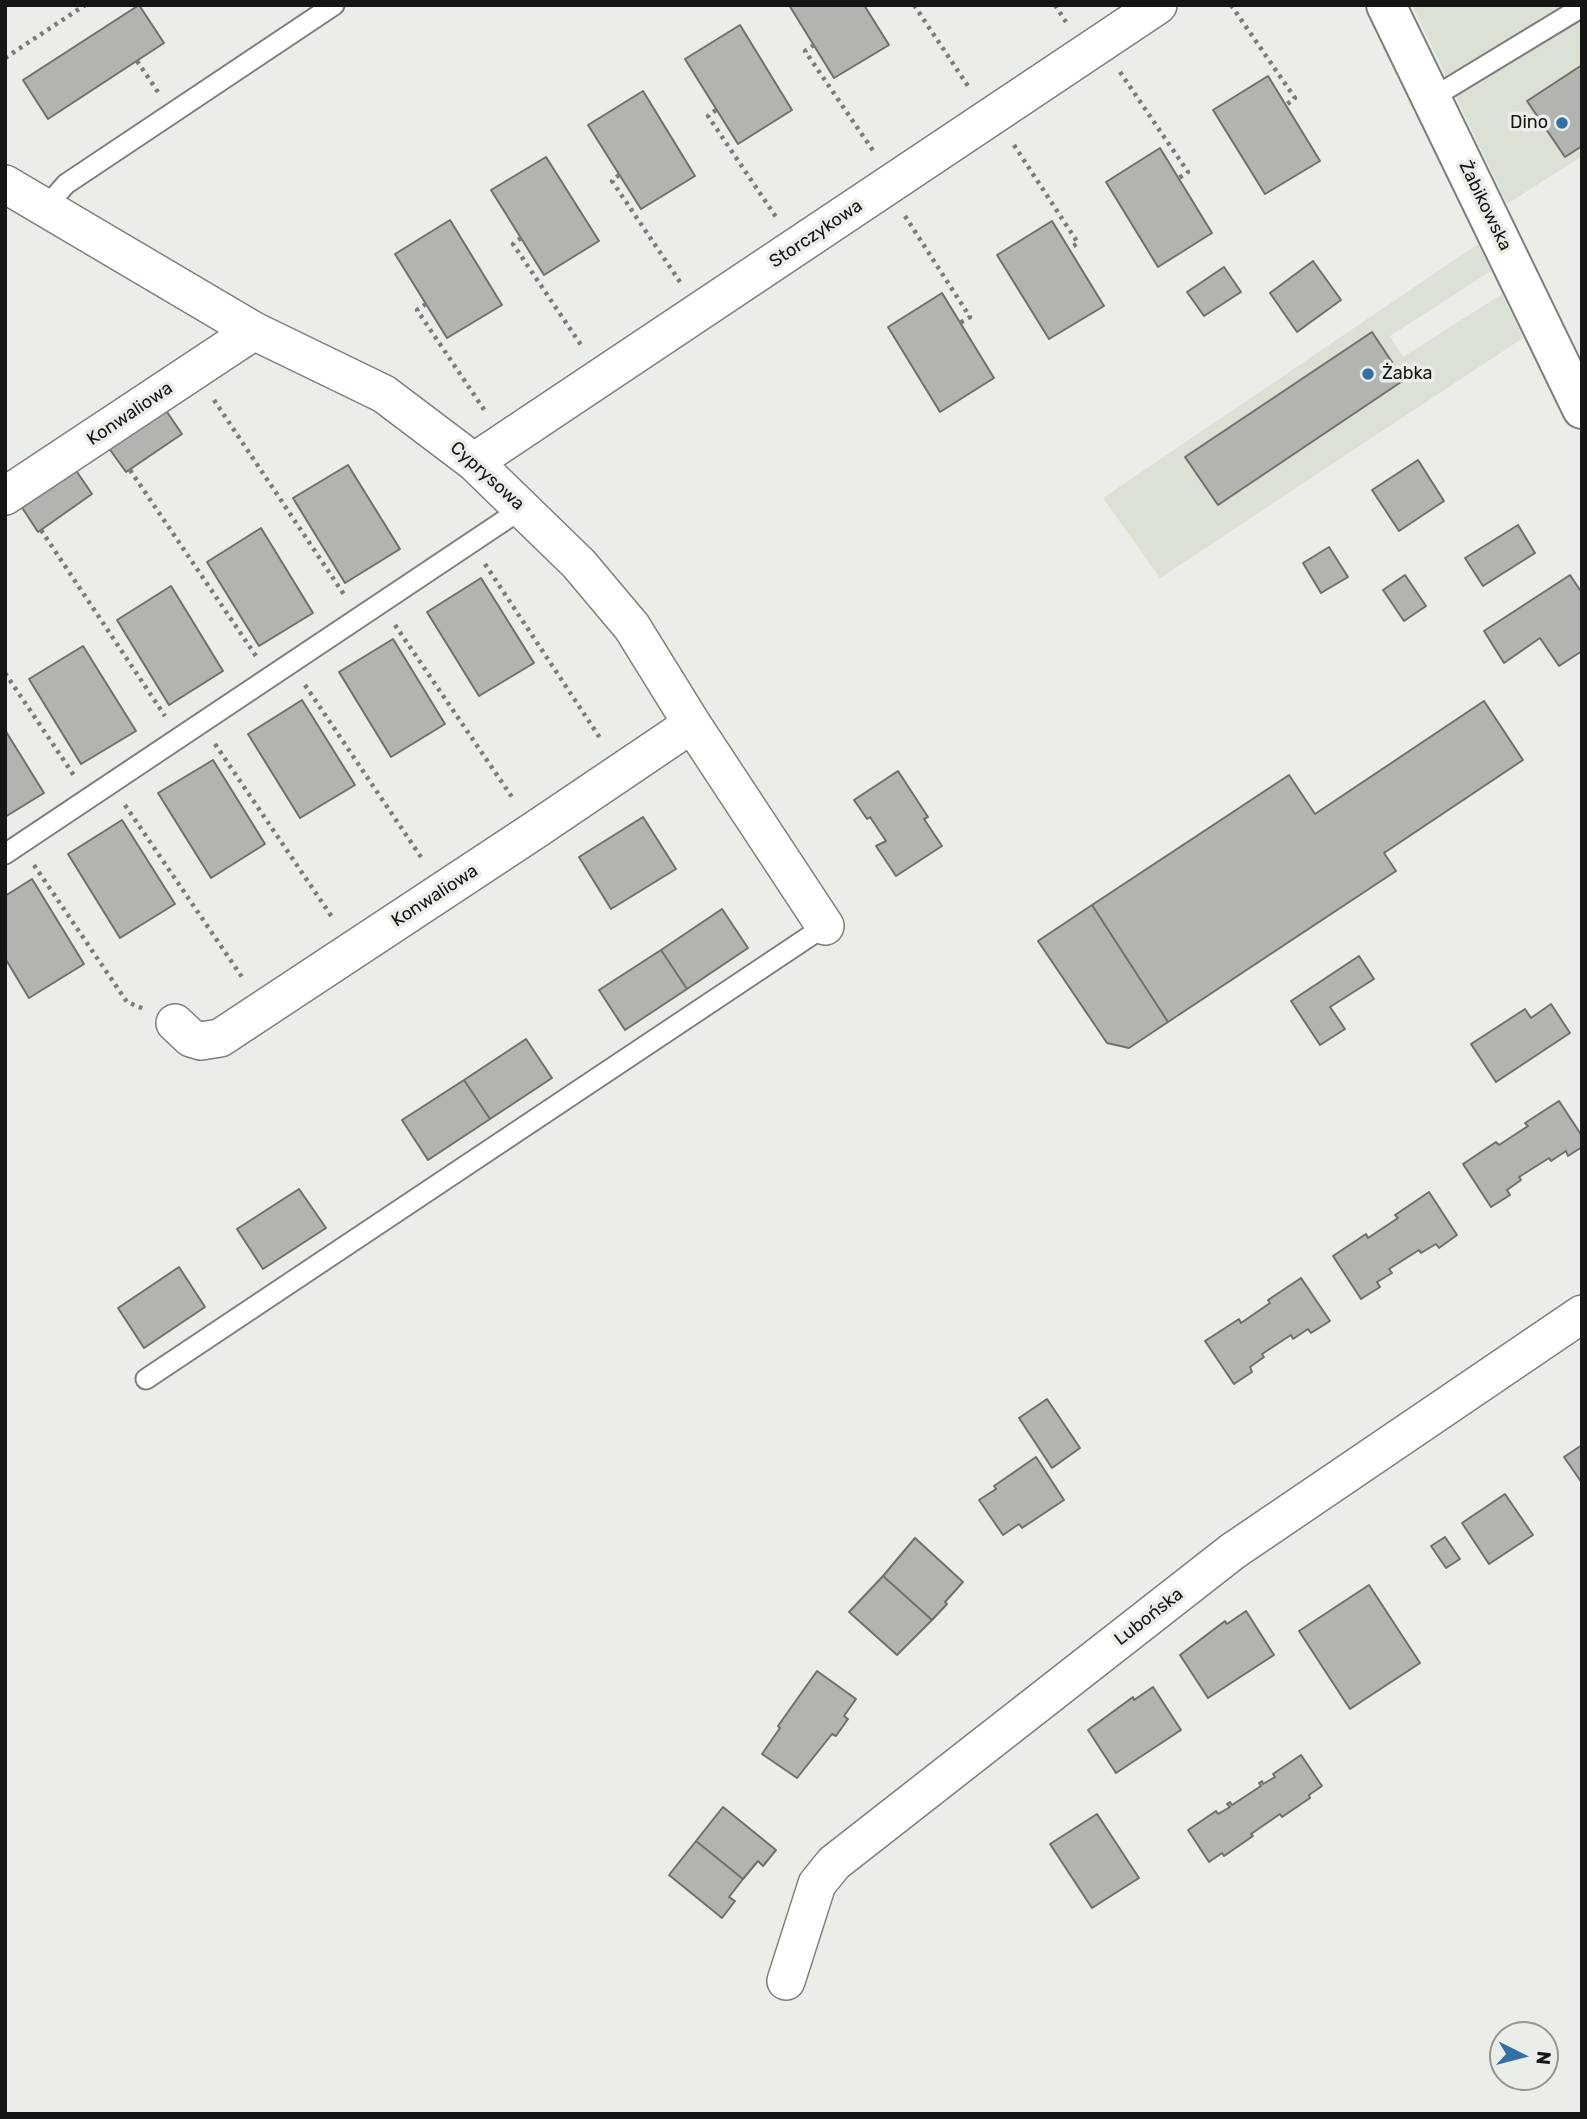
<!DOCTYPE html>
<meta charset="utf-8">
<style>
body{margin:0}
#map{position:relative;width:1587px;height:2119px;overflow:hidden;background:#ebede8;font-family:Rubik,sans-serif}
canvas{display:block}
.frame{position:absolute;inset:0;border:7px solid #151614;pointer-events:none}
.north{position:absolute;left:1489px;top:2021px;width:70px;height:70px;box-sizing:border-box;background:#ebede8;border:2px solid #959793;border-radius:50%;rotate:96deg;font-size:19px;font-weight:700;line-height:28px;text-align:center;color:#151614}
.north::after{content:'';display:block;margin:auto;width:24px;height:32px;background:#3271a8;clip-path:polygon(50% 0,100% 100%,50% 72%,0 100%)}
</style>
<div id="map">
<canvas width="1587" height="2119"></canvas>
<div class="frame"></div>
<div class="north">N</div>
</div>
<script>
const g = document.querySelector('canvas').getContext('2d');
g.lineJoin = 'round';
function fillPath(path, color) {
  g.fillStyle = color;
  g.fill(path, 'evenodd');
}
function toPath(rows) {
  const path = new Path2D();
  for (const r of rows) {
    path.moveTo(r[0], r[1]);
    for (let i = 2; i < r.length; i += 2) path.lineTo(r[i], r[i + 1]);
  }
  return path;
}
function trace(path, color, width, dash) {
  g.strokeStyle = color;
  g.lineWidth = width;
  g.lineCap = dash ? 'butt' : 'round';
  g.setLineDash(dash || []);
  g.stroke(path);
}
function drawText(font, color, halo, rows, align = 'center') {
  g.font = font + ' Rubik,sans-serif';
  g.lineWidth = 7;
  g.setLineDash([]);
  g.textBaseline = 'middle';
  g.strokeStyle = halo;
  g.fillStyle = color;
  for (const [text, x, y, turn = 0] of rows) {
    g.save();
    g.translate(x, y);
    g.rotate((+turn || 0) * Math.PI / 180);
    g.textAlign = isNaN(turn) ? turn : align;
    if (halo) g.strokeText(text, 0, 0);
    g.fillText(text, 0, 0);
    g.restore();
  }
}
fillPath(toPath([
 [1412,5,1582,5,1582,156,1507,204],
 [1478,244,1491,271,1390,336,1403,357,1502,294,1523,338,1160,578,1103,498]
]), '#dce1d5');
const building = toPath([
 [139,5,164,43,48,119,23,80,139,5],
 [789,5,864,5,889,45,834,78,789,5],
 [740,25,792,110,738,144,685,59,740,25],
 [1582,65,1582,146,1565,157,1527,101,1582,65],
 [1268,76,1320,161,1265,194,1213,110,1268,76],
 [643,91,695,176,641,209,588,125,643,91],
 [1160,148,1212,233,1158,267,1106,182,1160,148],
 [546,157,599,241,544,275,491,190,546,157],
 [450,220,502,305,447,338,395,254,450,220],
 [1052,221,1104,306,1049,339,997,255,1052,221],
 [1313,261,1341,300,1297,332,1270,293,1313,261],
 [1224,267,1241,292,1204,316,1187,292,1224,267],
 [942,293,994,378,940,412,888,327,942,293],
 [1372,332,1404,380,1218,505,1185,457,1372,332],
 [165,409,182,434,126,472,108,447,165,409],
 [1418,460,1444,501,1399,531,1372,490,1418,460],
 [348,465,400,549,345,583,293,498,348,465],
 [75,469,92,494,38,532,21,506,75,469],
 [1518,525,1535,553,1483,586,1465,558,1518,525],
 [261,528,313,613,259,646,207,562,261,528],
 [1329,547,1348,577,1321,593,1303,563,1329,547],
 [1405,575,1426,606,1404,621,1383,590,1405,575],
 [1570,575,1582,593,1582,651,1559,666,1540,638,1504,663,1484,631,1570,575],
 [481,578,534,663,479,696,427,612,481,578],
 [171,586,223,671,169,705,117,620,171,586],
 [393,639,445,724,391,757,339,672,393,639],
 [83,646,136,731,81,764,29,679,83,646],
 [302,700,355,785,300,818,248,734,302,700],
 [1484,701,1523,760,1384,853,1396,871,1168,1022,1092,905,1289,775,1315,814,1484,701],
 [5,730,44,793,5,817,5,730],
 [213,760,265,844,211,878,158,793,213,760],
 [898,771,928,817,924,819,942,846,896,876,876,846,886,841,870,817,867,819,854,800,898,771],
 [643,817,676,869,611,909,579,857,643,817],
 [122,820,175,904,120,938,68,854,122,820],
 [32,879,84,964,29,998,5,958,5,896,32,879],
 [1092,905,1168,1022,1129,1048,1107,1043,1038,941,1092,905],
 [722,909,748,948,687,989,661,950,722,909],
 [661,950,687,989,625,1030,599,990,661,950],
 [1359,956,1374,979,1330,1007,1345,1029,1320,1045,1291,1001,1359,956],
 [1551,1004,1570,1033,1496,1082,1471,1044,1525,1009,1531,1018,1551,1004],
 [526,1039,552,1078,490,1119,464,1080,526,1039],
 [464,1080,490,1119,428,1160,402,1120,464,1080],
 [1559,1101,1582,1136,1582,1147,1568,1156,1566,1151,1551,1161,1549,1158,1519,1177,1521,1180,1507,1190,1510,1195,1491,1207,1463,1164,1496,1142,1499,1145,1528,1126,1525,1123,1559,1101],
 [299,1189,326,1228,263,1269,237,1229,299,1189],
 [1429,1192,1457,1235,1439,1248,1436,1244,1421,1253,1419,1250,1389,1269,1392,1273,1377,1282,1380,1287,1361,1299,1333,1256,1366,1234,1368,1238,1398,1218,1395,1215,1429,1192],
 [179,1267,205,1307,144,1348,118,1308,179,1267],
 [1301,1278,1330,1321,1311,1333,1308,1329,1293,1339,1291,1335,1262,1354,1264,1357,1250,1367,1252,1372,1234,1384,1205,1341,1239,1319,1241,1323,1270,1303,1268,1300,1301,1278],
 [1047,1399,1080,1448,1052,1468,1019,1418,1047,1399],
 [1582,1445,1582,1483,1564,1457,1582,1445],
 [1036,1457,1064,1500,1022,1528,1019,1524,1003,1535,979,1500,996,1489,994,1486,1036,1457],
 [1505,1494,1533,1535,1489,1564,1462,1523,1505,1494],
 [1445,1537,1460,1559,1446,1568,1431,1546,1445,1537],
 [915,1538,963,1582,945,1602,947,1604,932,1620,883,1576,915,1538],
 [883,1576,932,1620,897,1655,849,1612,883,1576],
 [1369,1585,1420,1663,1350,1709,1299,1631,1369,1585],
 [1246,1611,1274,1655,1208,1698,1180,1655,1225,1621,1227,1624,1246,1611],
 [817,1671,856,1699,844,1716,848,1719,836,1736,832,1734,797,1778,762,1754,780,1728,778,1726,817,1671],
 [1153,1687,1181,1730,1116,1773,1088,1730,1133,1697,1134,1700,1153,1687],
 [1301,1755,1322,1786,1309,1795,1310,1798,1282,1817,1280,1814,1251,1834,1253,1836,1224,1856,1222,1853,1209,1862,1188,1830,1216,1811,1218,1814,1230,1807,1227,1804,1230,1802,1232,1805,1261,1786,1259,1783,1262,1781,1263,1784,1275,1777,1273,1774,1301,1755],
 [723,1807,776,1850,763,1866,758,1861,743,1879,696,1841,723,1807],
 [1097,1814,1139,1878,1092,1908,1050,1844,1097,1814],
 [696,1841,743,1879,729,1897,735,1901,722,1918,669,1875,696,1841]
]);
fillPath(building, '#b2b4b0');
trace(building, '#6e706c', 2);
const service = toPath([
 [1432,98,1582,7],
 [45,208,66,184,334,5],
 [5,854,523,508],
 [146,1379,825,926]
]);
const minor = toPath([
 [5,184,254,331,384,394,474,462,579,564,632,627,692,724,825,926],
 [474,462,1158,5],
 [5,496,254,331],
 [175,1023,191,1038,201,1041,220,1038,535,830,692,724],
 [786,1981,817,1884,834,1863,1233,1551,1582,1314]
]);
const tertiary = toPath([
 [1386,5,1582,409]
]);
trace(service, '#7d7f7b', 23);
trace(minor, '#7d7f7b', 40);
trace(tertiary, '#7d7f7b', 42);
trace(toPath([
 [914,5,970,89],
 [1055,5,1066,22],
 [1231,5,1295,98,1286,105],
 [814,45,805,51,874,152],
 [5,58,85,5],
 [137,61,158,92],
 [1120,72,1188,172,1179,178],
 [716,110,708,116,776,217],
 [1014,145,1078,243,1069,249],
 [619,175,612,181,680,282],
 [905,216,970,317,960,323],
 [521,238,513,244,583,348],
 [426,304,417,310,485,411],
 [214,400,345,596],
 [130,470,256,656],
 [41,530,165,716],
 [485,564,602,741],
 [395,625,514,800],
 [5,673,75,777],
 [305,685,423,860],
 [215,744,334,920],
 [125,805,244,980],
 [34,865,127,1002,144,1009]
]), '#7b7c79', 4.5, [3.5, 5]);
trace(service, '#fff', 19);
trace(minor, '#fff', 37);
trace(tertiary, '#fff', 38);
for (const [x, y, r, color] of [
 [1562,123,7,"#3271a8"],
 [1368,374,7,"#3271a8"]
]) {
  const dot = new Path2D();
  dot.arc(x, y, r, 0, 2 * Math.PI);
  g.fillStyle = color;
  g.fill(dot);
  trace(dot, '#ebede8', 2.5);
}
drawText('18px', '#151614', '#ebede8', [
 ["Dino",1548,123],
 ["Żabka",1382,374,"left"]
], 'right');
drawText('18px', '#151614', '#ebede8', [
 ["Żabikowska",1485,206,64],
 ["Storczykowa",816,234,-34],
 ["Konwaliowa",130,414,-34],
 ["Cyprysowa",487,476,42],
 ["Konwaliowa",435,896,-33],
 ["Lubońska",1149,1617,-38]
]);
</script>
